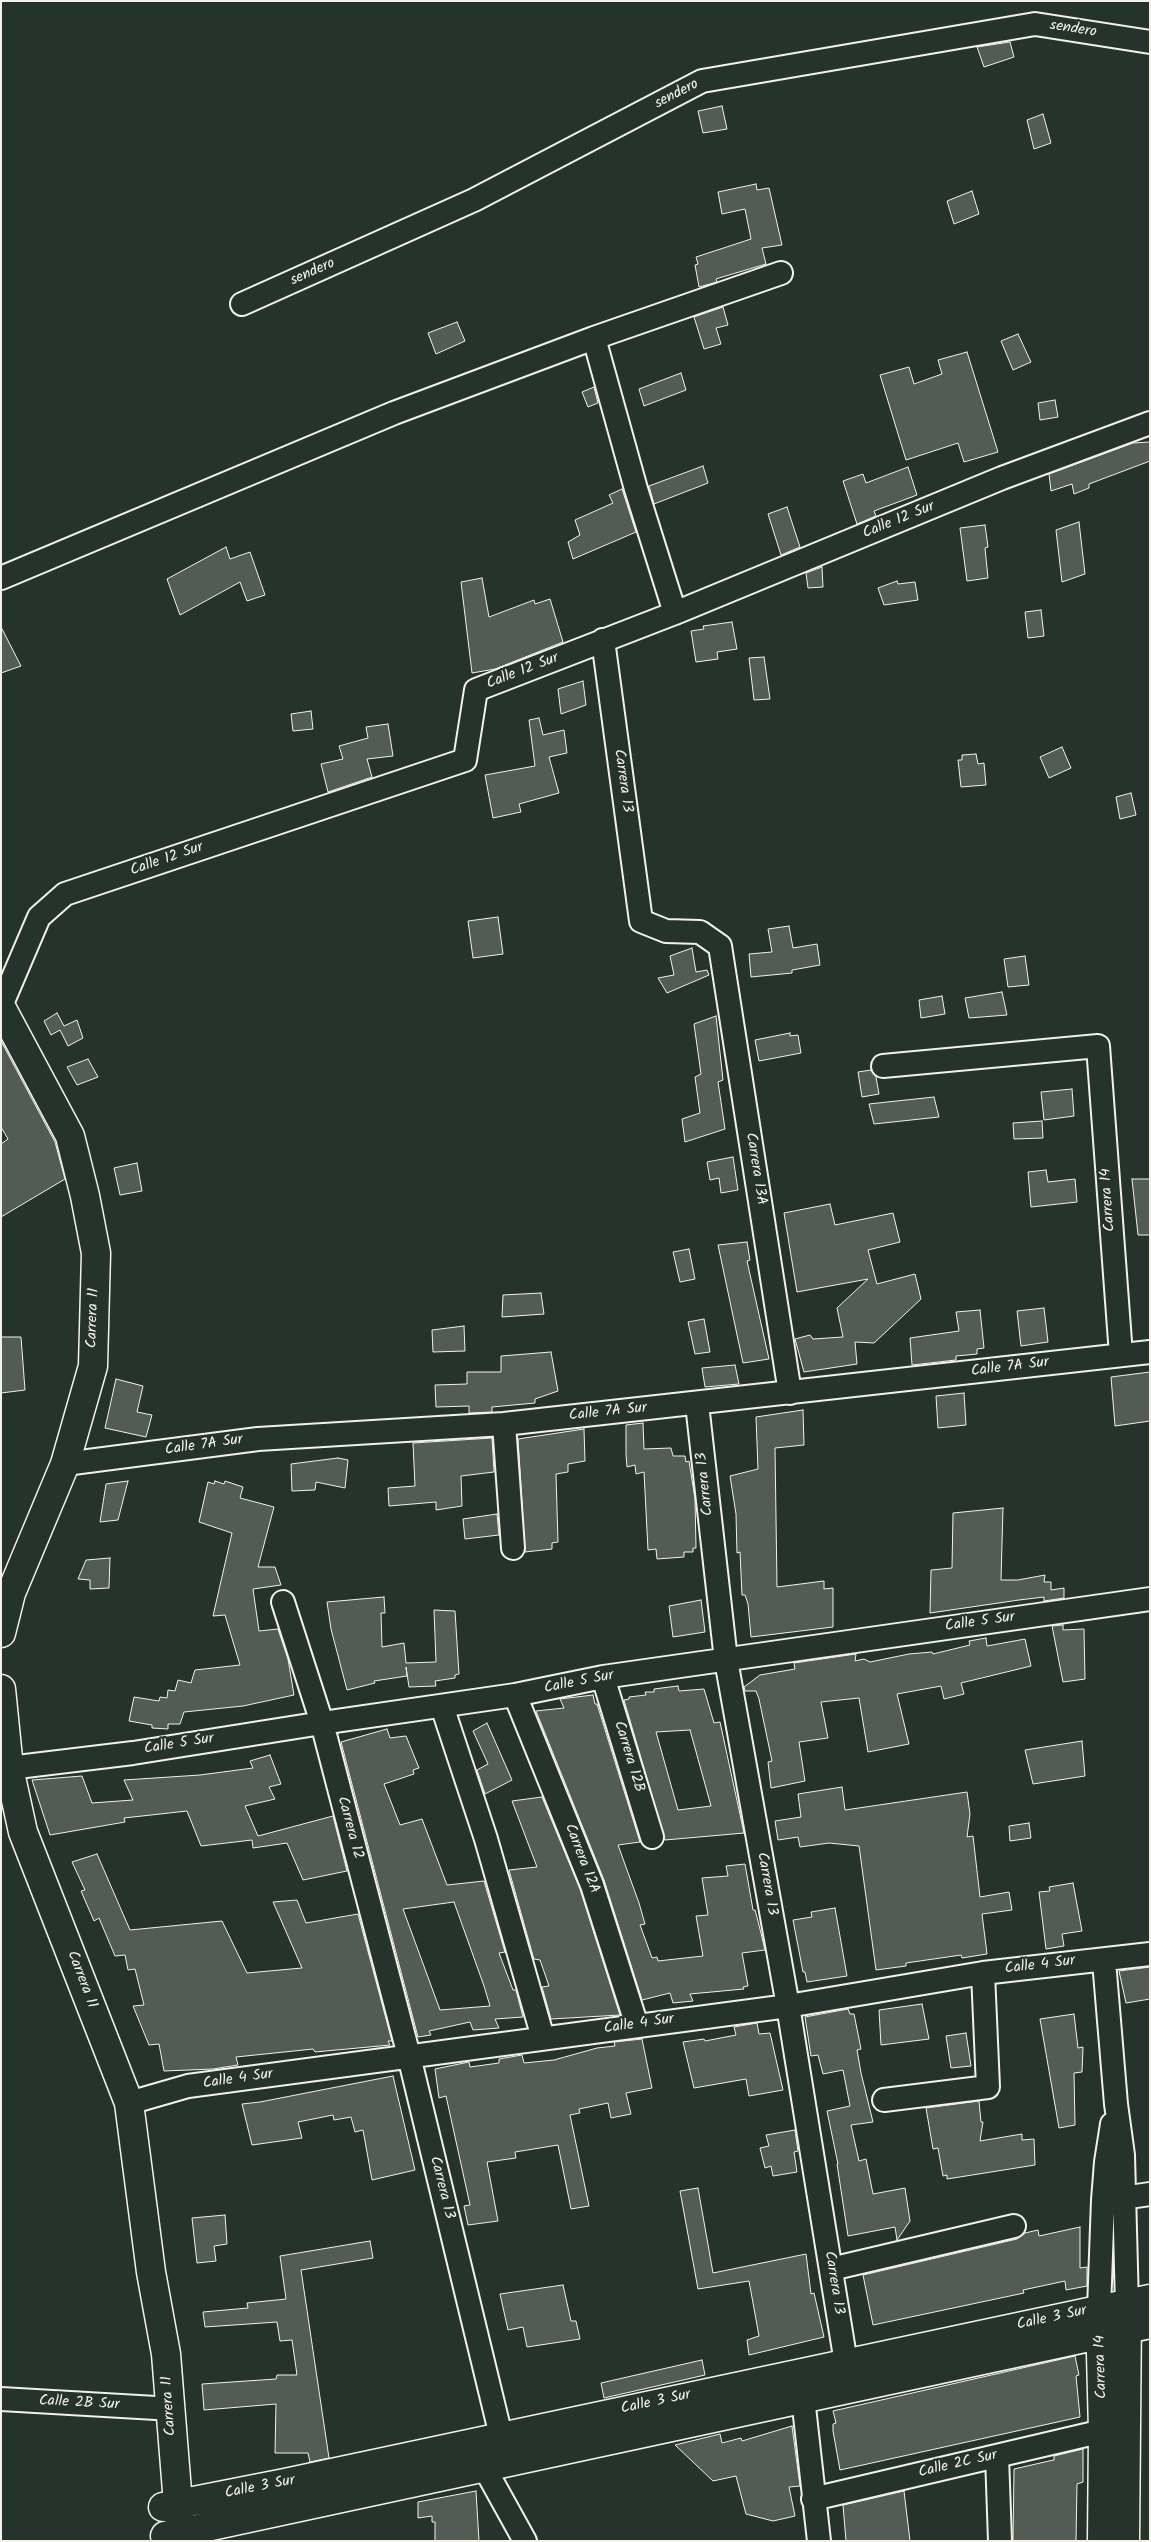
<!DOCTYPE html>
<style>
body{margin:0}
#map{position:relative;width:1151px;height:2542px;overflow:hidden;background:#26332d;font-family:Kalam,sans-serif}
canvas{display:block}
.frame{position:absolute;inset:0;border:2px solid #f4f1e8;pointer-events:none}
</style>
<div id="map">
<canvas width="1151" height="2542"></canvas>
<div class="frame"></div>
</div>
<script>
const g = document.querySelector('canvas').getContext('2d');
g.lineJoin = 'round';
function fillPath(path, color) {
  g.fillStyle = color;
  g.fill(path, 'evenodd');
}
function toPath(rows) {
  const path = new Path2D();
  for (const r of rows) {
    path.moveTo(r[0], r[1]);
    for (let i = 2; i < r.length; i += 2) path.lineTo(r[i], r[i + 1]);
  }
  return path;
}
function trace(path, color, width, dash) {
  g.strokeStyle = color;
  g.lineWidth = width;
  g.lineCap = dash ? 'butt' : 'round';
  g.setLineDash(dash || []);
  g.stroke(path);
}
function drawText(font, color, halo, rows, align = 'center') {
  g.font = font + ' Kalam,sans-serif';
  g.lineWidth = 4.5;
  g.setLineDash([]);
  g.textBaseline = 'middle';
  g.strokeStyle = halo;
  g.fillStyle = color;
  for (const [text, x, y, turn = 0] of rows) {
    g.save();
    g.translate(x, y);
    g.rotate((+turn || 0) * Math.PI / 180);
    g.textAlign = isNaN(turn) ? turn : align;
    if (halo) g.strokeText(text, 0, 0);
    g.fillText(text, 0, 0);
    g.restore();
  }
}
const building = toPath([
 [1010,42,1014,57,984,67,977,47,1010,42],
 [722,106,727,129,703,133,698,111,722,106],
 [1043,114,1051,143,1034,149,1027,120,1043,114],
 [756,184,757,190,769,188,782,245,762,248,766,264,719,278,716,279,717,282,699,287,695,265,698,264,696,257,751,239,745,209,722,214,718,192,756,184],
 [972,191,979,214,954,224,947,201,972,191],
 [723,307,728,325,716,328,721,344,704,349,694,317,723,307],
 [457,322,465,341,436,354,428,333,457,322],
 [1018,334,1031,362,1013,370,1001,341,1018,334],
 [967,352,998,452,964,462,958,443,906,460,880,375,909,367,914,384,942,374,938,360,967,352],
 [681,373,686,390,644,406,639,389,681,373],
 [594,387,598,403,588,407,582,392,594,387],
 [1055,400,1058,417,1040,420,1038,403,1055,400],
 [1150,442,1150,461,1089,484,1089,488,1074,494,1072,484,1051,491,1049,474,1133,443,1150,442],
 [703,466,708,483,654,504,649,486,703,466],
 [908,467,917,495,874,511,876,516,857,524,843,481,863,474,866,483,908,467],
 [622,489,636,532,573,559,568,542,580,535,575,520,613,503,609,495,622,489],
 [787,507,800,547,781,555,768,514,787,507],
 [1079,522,1085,574,1062,582,1056,530,1079,522],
 [985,525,988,547,985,548,988,578,967,581,960,528,985,525],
 [226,547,230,559,250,552,265,595,247,601,240,582,180,615,167,579,226,547],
 [822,567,823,587,808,588,806,573,822,567],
 [482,578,489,617,534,600,535,604,550,599,563,642,495,669,472,673,461,582,482,578],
 [897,581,898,584,915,582,918,600,884,605,878,588,897,581],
 [1041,610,1044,636,1028,638,1025,612,1041,610],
 [732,622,737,649,717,652,718,659,696,662,691,631,704,629,703,626,732,622],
 [1,627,21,666,1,673,1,627],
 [764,657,770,699,754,700,749,658,764,657],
 [583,681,586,705,561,714,558,689,583,681],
 [311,711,313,729,293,731,291,714,311,711],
 [539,718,543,735,564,730,567,753,549,757,559,793,519,804,521,812,493,818,485,775,535,766,529,720,539,718],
 [388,724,393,756,367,759,372,777,328,792,321,764,343,759,339,746,368,738,366,727,388,724],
 [1062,747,1071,768,1049,778,1040,757,1062,747],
 [976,754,978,764,984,763,986,785,961,787,958,760,962,760,962,755,976,754],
 [1131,793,1136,815,1120,819,1116,797,1131,793],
 [498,917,503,954,473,958,468,921,498,917],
 [789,926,793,948,817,944,820,965,792,970,792,973,751,977,749,954,772,952,768,929,789,926],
 [692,948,696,972,707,970,709,975,667,993,658,978,674,975,670,956,692,948],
 [1025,956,1029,985,1008,987,1004,959,1025,956],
 [1002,992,1007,1015,969,1018,965,998,1002,992],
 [942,996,945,1014,921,1018,919,1000,942,996],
 [57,1013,64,1026,77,1020,83,1038,68,1046,60,1030,51,1035,44,1021,57,1013],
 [716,1016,723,1080,718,1082,725,1129,685,1142,682,1119,700,1113,695,1077,701,1074,694,1024,716,1016],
 [790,1033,790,1036,798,1035,801,1053,759,1061,755,1040,790,1033],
 [1,1041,55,1142,65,1179,1,1217,1,1144,8,1139,1,1127,1,1041],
 [88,1059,98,1077,77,1085,67,1067,88,1059],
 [871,1070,876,1077,879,1094,862,1097,858,1072,871,1070],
 [1072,1089,1074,1116,1044,1120,1041,1092,1072,1089],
 [934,1097,939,1117,874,1124,869,1104,934,1097],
 [1042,1121,1043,1138,1014,1139,1013,1123,1042,1121],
 [733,1157,738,1190,721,1193,719,1178,710,1180,707,1162,733,1157],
 [137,1163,142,1191,120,1195,114,1168,137,1163],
 [1046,1170,1048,1182,1075,1179,1077,1202,1031,1207,1028,1172,1046,1170],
 [1132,1179,1150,1179,1150,1235,1138,1235,1132,1179],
 [830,1204,835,1225,893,1213,900,1242,868,1250,877,1284,915,1274,921,1299,874,1343,855,1342,857,1364,804,1372,795,1339,810,1335,813,1339,843,1337,837,1308,868,1279,797,1292,784,1213,830,1204],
 [747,1242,750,1260,747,1261,769,1359,743,1363,718,1245,747,1242],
 [689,1249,695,1279,680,1282,673,1252,689,1249],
 [541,1293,544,1314,502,1317,503,1295,541,1293],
 [1044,1308,1048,1342,1021,1346,1017,1311,1044,1308],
 [980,1310,984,1348,977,1349,977,1354,956,1356,956,1360,912,1365,910,1338,959,1331,956,1312,980,1310],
 [704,1319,710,1352,695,1354,688,1322,704,1319],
 [464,1326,465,1351,433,1352,432,1330,464,1326],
 [1,1337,21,1337,25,1390,1,1393,1,1337],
 [551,1352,558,1391,535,1399,535,1403,492,1407,492,1412,469,1413,469,1406,436,1407,435,1385,467,1384,467,1372,501,1372,501,1356,551,1352],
 [735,1365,739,1384,705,1387,702,1368,735,1365],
 [1150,1372,1150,1421,1115,1426,1111,1377,1150,1372],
 [116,1379,143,1386,137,1412,152,1415,146,1437,105,1428,116,1379],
 [964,1393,966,1425,938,1428,936,1396,964,1393],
 [803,1410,804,1445,775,1448,777,1587,824,1581,824,1589,833,1588,833,1627,751,1637,748,1604,745,1595,742,1595,740,1552,737,1553,736,1514,730,1476,758,1469,756,1417,803,1410],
 [643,1423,644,1449,671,1448,673,1456,685,1456,686,1462,689,1461,695,1499,696,1548,693,1548,693,1552,684,1552,684,1557,657,1559,656,1549,648,1550,644,1472,636,1474,635,1465,627,1467,626,1454,626,1425,643,1423],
 [584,1429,585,1461,568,1464,568,1472,556,1474,558,1542,552,1543,552,1549,525,1552,518,1439,584,1429],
 [492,1438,494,1472,461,1476,462,1506,436,1510,436,1502,389,1506,388,1488,415,1486,413,1443,492,1438],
 [338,1458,348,1460,345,1488,316,1482,315,1490,292,1491,291,1464,338,1458],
 [128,1481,118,1520,100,1522,106,1484,128,1481],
 [215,1481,224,1484,225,1481,243,1487,240,1498,274,1507,258,1567,275,1567,281,1585,253,1589,259,1631,278,1629,288,1659,294,1695,243,1706,184,1712,180,1724,168,1724,168,1729,152,1728,152,1725,129,1721,134,1697,159,1701,160,1697,167,1698,168,1690,175,1691,178,1680,191,1683,195,1670,240,1665,225,1615,213,1616,232,1533,199,1522,208,1482,214,1484,215,1481],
 [1003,1508,1001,1580,1018,1580,1045,1575,1044,1582,1051,1582,1051,1590,1064,1588,1064,1598,1044,1601,1044,1597,1019,1600,930,1613,931,1570,952,1568,953,1513,1003,1508],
 [497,1514,499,1535,465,1539,463,1519,497,1514],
 [110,1558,109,1588,90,1589,90,1580,78,1579,86,1560,110,1558],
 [384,1597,385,1613,381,1613,382,1647,404,1643,406,1663,436,1662,434,1610,455,1611,459,1674,455,1675,455,1678,435,1681,436,1686,409,1687,406,1667,407,1676,374,1681,375,1683,347,1690,331,1629,327,1602,384,1597],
 [701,1600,705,1632,673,1637,669,1606,701,1600],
 [1063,1625,1063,1630,1084,1629,1085,1679,1063,1682,1052,1626,1063,1625],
 [986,1638,987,1646,1025,1639,1031,1666,961,1683,964,1694,944,1699,941,1686,897,1694,909,1744,868,1752,859,1698,821,1702,828,1738,799,1742,805,1781,771,1788,768,1762,772,1761,759,1699,756,1691,745,1691,744,1687,760,1675,795,1669,794,1663,856,1654,855,1661,864,1659,870,1662,909,1654,932,1652,933,1654,970,1645,969,1641,986,1638],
 [678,1686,679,1691,704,1689,714,1723,720,1722,744,1833,665,1840,624,1700,629,1699,629,1697,646,1695,645,1692,654,1692,654,1689,678,1686],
 [690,1730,711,1806,678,1810,656,1732,690,1730],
 [593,1695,595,1704,597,1704,640,1842,618,1845,639,1903,645,1924,640,1925,652,1958,657,1957,658,1961,703,1956,696,1916,708,1915,702,1878,728,1876,726,1866,745,1864,753,1910,755,1910,758,1921,765,1950,742,1953,748,1986,743,1987,744,1989,690,1994,693,2001,673,2003,670,1993,642,2000,604,1880,536,1711,564,1708,560,1699,593,1695],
 [487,1723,512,1780,485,1794,477,1770,488,1764,473,1731,487,1723],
 [387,1729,390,1738,406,1736,419,1768,413,1770,414,1774,384,1784,400,1825,422,1819,447,1885,484,1881,505,1952,499,1953,513,1990,516,1990,523,2017,495,2019,499,2028,473,2030,470,2022,429,2031,431,2035,418,2037,341,1742,387,1729],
 [454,1902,484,1986,490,2006,440,2010,403,1909,454,1902],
 [1082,1741,1085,1776,1033,1784,1025,1750,1082,1741],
 [270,1755,281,1784,269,1787,275,1799,245,1806,258,1836,333,1816,347,1871,303,1880,287,1843,253,1848,252,1840,201,1846,187,1811,124,1818,125,1822,50,1835,32,1780,82,1776,92,1803,133,1800,124,1780,200,1775,253,1768,250,1761,270,1755],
 [842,1787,845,1810,967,1792,970,1814,967,1837,973,1836,980,1897,1009,1892,1012,1910,982,1914,987,1954,962,1958,961,1955,906,1963,906,1966,876,1970,859,1846,829,1843,800,1847,798,1837,778,1840,775,1821,801,1817,798,1794,842,1787],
 [542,1797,580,1889,620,2015,551,2019,542,1987,549,1986,540,1960,534,1959,533,1956,509,1870,537,1867,512,1801,542,1797],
 [1029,1823,1031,1838,1010,1841,1009,1826,1029,1823],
 [97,1854,130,1930,222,1921,247,1973,302,1968,273,1902,297,1900,306,1923,358,1914,392,2041,388,2041,390,2045,315,2052,313,2049,236,2057,238,2065,213,2069,164,2071,159,2044,149,2045,133,2006,144,2005,135,1969,128,1970,125,1955,115,1956,99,1918,94,1921,81,1891,85,1890,72,1862,97,1854],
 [1073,1883,1082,1931,1062,1934,1064,1946,1046,1949,1039,1892,1050,1891,1049,1887,1073,1883],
 [835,1908,847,1976,807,1982,805,1972,803,1972,793,1920,812,1917,811,1912,835,1908],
 [1150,1967,1150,1999,1126,2003,1119,1971,1150,1967],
 [922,2004,929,2039,881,2045,879,2010,922,2004],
 [848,2009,850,2014,854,2014,861,2049,857,2050,861,2073,873,2122,851,2125,859,2161,866,2159,873,2194,905,2188,910,2221,897,2240,895,2227,848,2236,837,2164,838,2164,827,2111,850,2106,843,2070,823,2074,818,2055,811,2056,805,2017,848,2009],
 [1074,2014,1078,2048,1083,2047,1082,2072,1074,2073,1075,2125,1059,2128,1040,2019,1074,2014],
 [757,2023,759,2034,770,2033,783,2090,749,2096,746,2079,694,2088,683,2042,704,2039,705,2041,736,2035,734,2027,757,2023],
 [966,2033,971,2066,951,2068,946,2036,966,2033],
 [642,2039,652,2088,626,2093,631,2114,611,2118,608,2103,579,2109,580,2113,570,2115,589,2206,571,2209,558,2145,515,2152,516,2158,487,2162,498,2221,468,2225,464,2206,470,2205,446,2096,439,2098,435,2069,469,2062,470,2067,499,2063,499,2059,522,2055,524,2063,554,2060,597,2048,615,2046,614,2042,642,2039],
 [393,2076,415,2170,372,2180,363,2130,355,2132,351,2117,334,2120,333,2115,298,2122,302,2138,252,2145,242,2104,260,2102,393,2076],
 [979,2101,981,2122,983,2122,980,2141,1022,2134,1022,2140,1034,2139,1035,2165,947,2179,947,2175,943,2176,938,2148,933,2149,926,2108,979,2101],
 [795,2130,798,2151,794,2152,797,2172,773,2176,771,2166,765,2168,760,2148,769,2146,766,2135,795,2130],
 [698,2188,713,2273,806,2254,811,2294,814,2293,824,2337,749,2355,747,2340,759,2336,749,2281,698,2289,680,2191,698,2188],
 [225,2215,227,2244,214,2246,216,2261,197,2263,192,2218,225,2215],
 [1080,2227,1080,2268,1087,2267,1087,2286,1066,2290,1065,2281,1023,2290,1024,2293,873,2325,863,2275,1017,2239,1025,2233,1038,2230,1039,2236,1080,2227],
 [370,2241,373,2258,301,2270,329,2458,310,2462,308,2453,275,2453,276,2404,204,2410,202,2384,276,2379,277,2375,297,2375,292,2340,280,2341,277,2322,205,2327,203,2312,248,2308,247,2303,286,2299,280,2256,370,2241],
 [563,2285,571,2321,576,2321,580,2339,527,2347,523,2327,508,2330,500,2294,563,2285],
 [1075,2356,1079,2375,1076,2376,1080,2417,840,2470,833,2431,833,2424,836,2423,833,2411,1075,2356],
 [702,2360,705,2375,604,2398,601,2383,702,2360],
 [792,2426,800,2486,789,2487,795,2516,773,2521,746,2514,736,2476,713,2481,675,2445,720,2434,722,2443,741,2438,742,2441,792,2426],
 [1083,2449,1083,2482,1077,2484,1076,2541,1013,2541,1014,2469,1049,2461,1054,2460,1054,2456,1083,2449],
 [476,2491,479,2541,435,2541,435,2522,432,2522,432,2516,418,2518,418,2502,476,2491],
 [904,2491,910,2541,846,2541,843,2505,904,2491]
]);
fillPath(building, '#525c55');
trace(building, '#f4f1e8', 1);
const minor = toPath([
 [242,304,474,200,702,81,1035,24,1150,42],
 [594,338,636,489,675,613],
 [1,578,394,413,594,338,781,273],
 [603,640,641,921,666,931,700,932,720,946,790,1393],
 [1,1006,39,917,65,894,465,760,476,690,675,613,1002,478,1150,423],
 [883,1066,1098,1046,1121,1355],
 [697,1404,726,1660,788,2006,846,2363],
 [504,1424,513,1548],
 [65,1464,258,1439,504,1424,1150,1352],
 [283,1602,322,1723,409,2056,501,2436],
 [603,1677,652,1837],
 [515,1695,592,1885,637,2026],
 [442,1706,486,1839,543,2038],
 [9,1768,133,1753,322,1723,515,1695,603,1677,1150,1599],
 [1104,1961,1116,2104,1123,2155,1127,2305],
 [884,2100,988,2087,983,1973],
 [129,2103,188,2086,788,2006,983,1973,1150,1954],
 [1109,2200,1150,2194],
 [831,2269,1014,2226],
 [1099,2309,1103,2200,1106,2162,1112,2124],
 [803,2398,819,2541],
 [1,2399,156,2408,170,2406],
 [997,2456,1000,2541],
 [484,2467,525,2541],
 [813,2499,1103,2431]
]);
const tertiary = toPath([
 [1100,2316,1103,2431,1102,2541],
 [163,2507,285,2483,1150,2299],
 [165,2536,1150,2324],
 [1125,2541,1127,2311]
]);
const secondary = toPath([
 [1,1007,70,1136,85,1196,96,1253,93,1366,65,1464,11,1593,1,1633],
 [1,1689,9,1768,23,1832,129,2103,151,2272,166,2354,181,2541]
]);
trace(minor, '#f4f1e8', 26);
trace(tertiary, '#f4f1e8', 31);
trace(secondary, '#f4f1e8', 31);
trace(minor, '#26332d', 22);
trace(tertiary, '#26332d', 28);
trace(secondary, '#26332d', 28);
drawText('15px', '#f4f1e8', '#26332d', [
 ["sendero",1073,30,9],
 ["sendero",677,95,-27],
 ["sendero",313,273,-24],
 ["Calle 12 Sur",899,521,-22],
 ["Calle 12 Sur",523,672,-21],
 ["Carrera 13",622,781,82],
 ["Calle 12 Sur",167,860,-19],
 ["Carrera 13A",755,1169,81],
 ["Carrera 14",1109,1200,-94],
 ["Carrera 11",94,1318,-88],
 ["Calle 7A Sur",1010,1368,-7],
 ["Calle 7A Sur",608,1413,-6],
 ["Calle 7A Sur",204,1446,-8],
 ["Carrera 13",706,1484,-96],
 ["Calle 5 Sur",980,1623,-8],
 ["Calle 5 Sur",579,1683,-11],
 ["Calle 5 Sur",179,1745,-9],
 ["Carrera 12B",628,1757,73],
 ["Carrera 12",349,1828,75],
 ["Carrera 12A",581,1859,69],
 ["Carrera 13",766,1884,80],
 ["Calle 4 Sur",1040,1966,-7],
 ["Carrera 11",81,1980,69],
 ["Calle 4 Sur",639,2025,-8],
 ["Calle 4 Sur",238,2080,-8],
 ["Carrera 13",441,2188,76],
 ["Carrera 13",833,2283,81],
 ["Calle 3 Sur",1052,2319,-12],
 ["Carrera 14",1102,2367,-92],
 ["Calle 3 Sur",656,2403,-12],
 ["Calle 2B Sur",79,2404,3],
 ["Carrera 11",170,2406,-94],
 ["Calle 2C Sur",958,2465,-13],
 ["Calle 3 Sur",260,2488,-11]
]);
</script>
